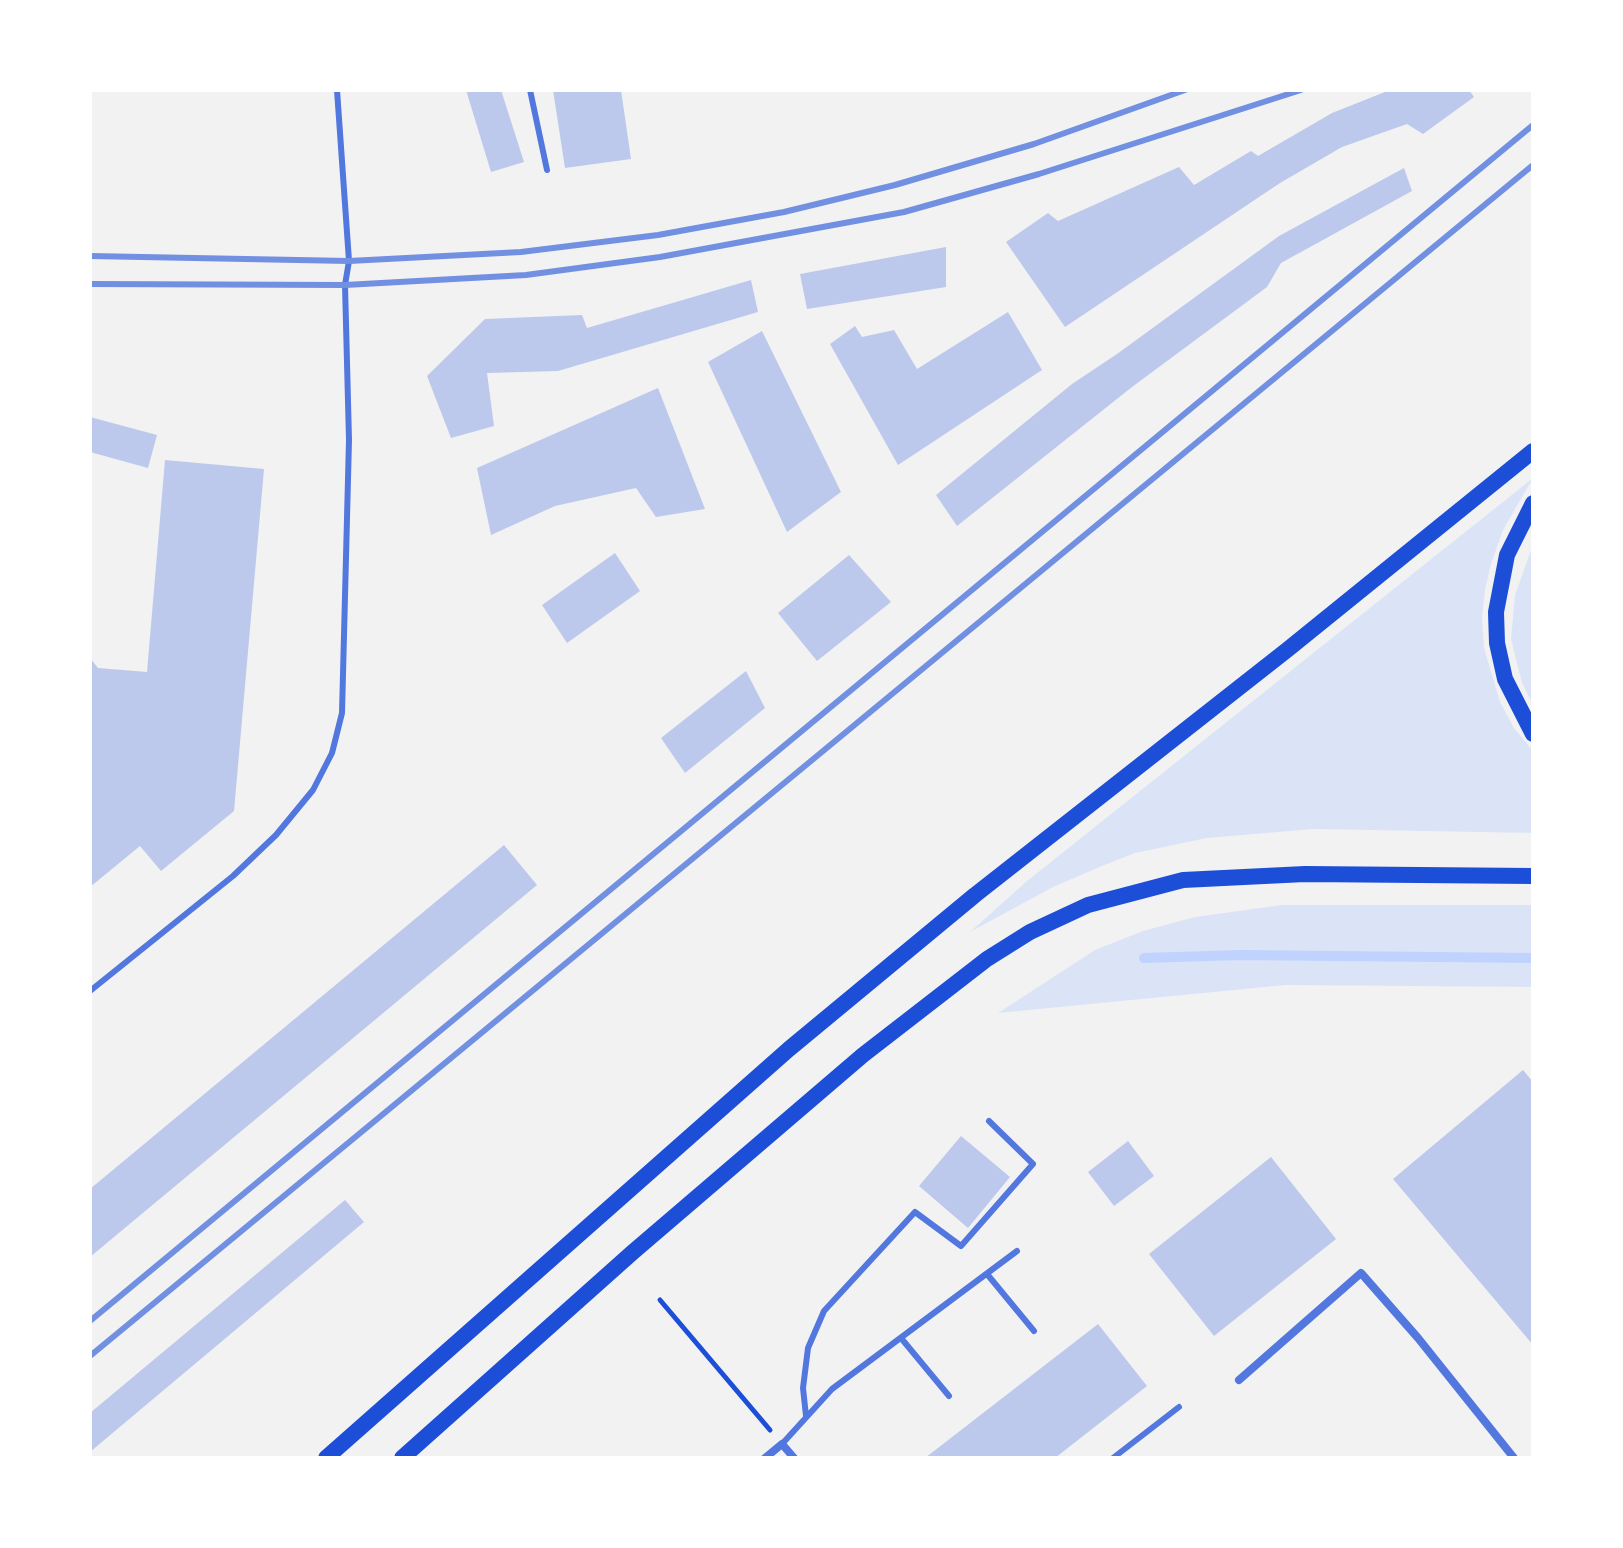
<!DOCTYPE html>
<style>
body{margin:0}
#map{position:relative;width:1623px;height:1548px;overflow:hidden;background:#f2f2f2;font-family:"IBM Plex Sans",sans-serif}
canvas{display:block}
.frame{position:absolute;inset:0;border:92px solid #fff;pointer-events:none}
</style>
<div id="map">
<canvas width="1623" height="1548"></canvas>
<div class="frame"></div>
</div>
<script>
const g = document.querySelector('canvas').getContext('2d');
g.lineJoin = 'round';
function fillPath(path, color) {
  g.fillStyle = color;
  g.fill(path, 'evenodd');
}
function toPath(rows) {
  const path = new Path2D();
  for (const r of rows) {
    path.moveTo(r[0], r[1]);
    for (let i = 2; i < r.length; i += 2) path.lineTo(r[i], r[i + 1]);
  }
  return path;
}
function trace(path, color, width, dash) {
  g.strokeStyle = color;
  g.lineWidth = width;
  g.lineCap = dash ? 'butt' : 'round';
  g.setLineDash(dash || []);
  g.stroke(path);
}
fillPath(toPath([
 [1533,478,1503,530,1491,564,1485,590,1482,618,1484,648,1500,702,1514,728,1533,751,1533,833,1314,829,1207,838,1135,853,1102,866,1053,887,970,932,1027,881],
 [1533,545,1533,705,1522,683,1511,639,1515,595],
 [1282,905,1533,905,1533,987,1286,985,998,1013,1095,950,1143,931,1195,917]
]), '#dbe4f7');
trace(toPath([
 [1144,958,1240,955,1533,958]
]), '#bfd3fe', 10);
fillPath(toPath([
 [466,90,501,90,524,162,491,172],
 [553,90,621,90,631,159,565,168],
 [1390,90,1469,90,1474,97,1423,134,1407,124,1342,147,1280,183,1065,327,1006,242,1048,213,1058,221,1179,167,1194,185,1251,151,1258,156,1332,113],
 [1404,168,1412,191,1281,263,1267,287,1132,387,957,526,936,495,1072,384,1117,354,1279,236],
 [946,247,946,287,807,309,800,274],
 [751,280,758,312,558,371,487,373,494,426,451,438,427,376,485,319,582,315,587,328],
 [1008,312,1042,370,898,465,830,344,855,326,862,337,894,330,917,369],
 [762,331,841,492,787,532,708,362],
 [658,388,705,509,656,517,636,488,555,506,491,535,477,468],
 [90,417,157,435,148,468,90,452],
 [165,460,264,469,234,811,161,871,140,846,90,887,90,658,98,668,147,672],
 [615,553,640,591,567,643,542,605],
 [849,555,891,602,817,661,778,613],
 [746,671,765,708,685,773,661,738],
 [504,845,537,885,90,1257,90,1189],
 [1523,1070,1533,1082,1533,1345,1393,1179],
 [961,1136,1010,1177,968,1228,919,1186],
 [1128,1141,1154,1176,1114,1206,1088,1172],
 [1271,1157,1336,1239,1214,1336,1149,1254],
 [345,1200,364,1222,90,1452,90,1413],
 [1098,1324,1147,1386,1055,1458,925,1458]
]), '#bdc9ec');
trace(toPath([
 [660,1300,770,1430]
]), '#1d4ed8', 5);
trace(toPath([
 [530,90,547,170],
 [90,991,233,876,276,835,313,790,332,753,342,713,349,440,345,285,349,261,337,90],
 [987,1274,1034,1331],
 [901,1338,949,1396],
 [806,1416,803,1388,808,1348,824,1311,915,1212,961,1246,1033,1164,989,1121],
 [782,1444,832,1389,1017,1251],
 [1113,1458,1179,1407]
]), '#5277de', 6);
trace(toPath([
 [1239,1380,1361,1273,1418,1338,1514,1458],
 [765,1458,782,1444,794,1458]
]), '#5277de', 8);
trace(toPath([
 [1533,503,1507,555,1496,612,1497,643,1505,679,1533,734],
 [326,1458,789,1049,975,895,1287,650,1533,451],
 [402,1458,633,1252,863,1055,987,959,1030,932,1088,905,1183,880,1305,874,1533,876]
]), '#1d4ed8', 16);
trace(toPath([
 [90,256,349,261,521,252,658,235,784,212,895,185,1034,144,1185,90],
 [90,284,345,285,526,275,660,257,904,212,1039,174,1301,90],
 [90,1321,1533,125],
 [90,1356,1533,165]
]), '#7290e2', 6);
</script>
